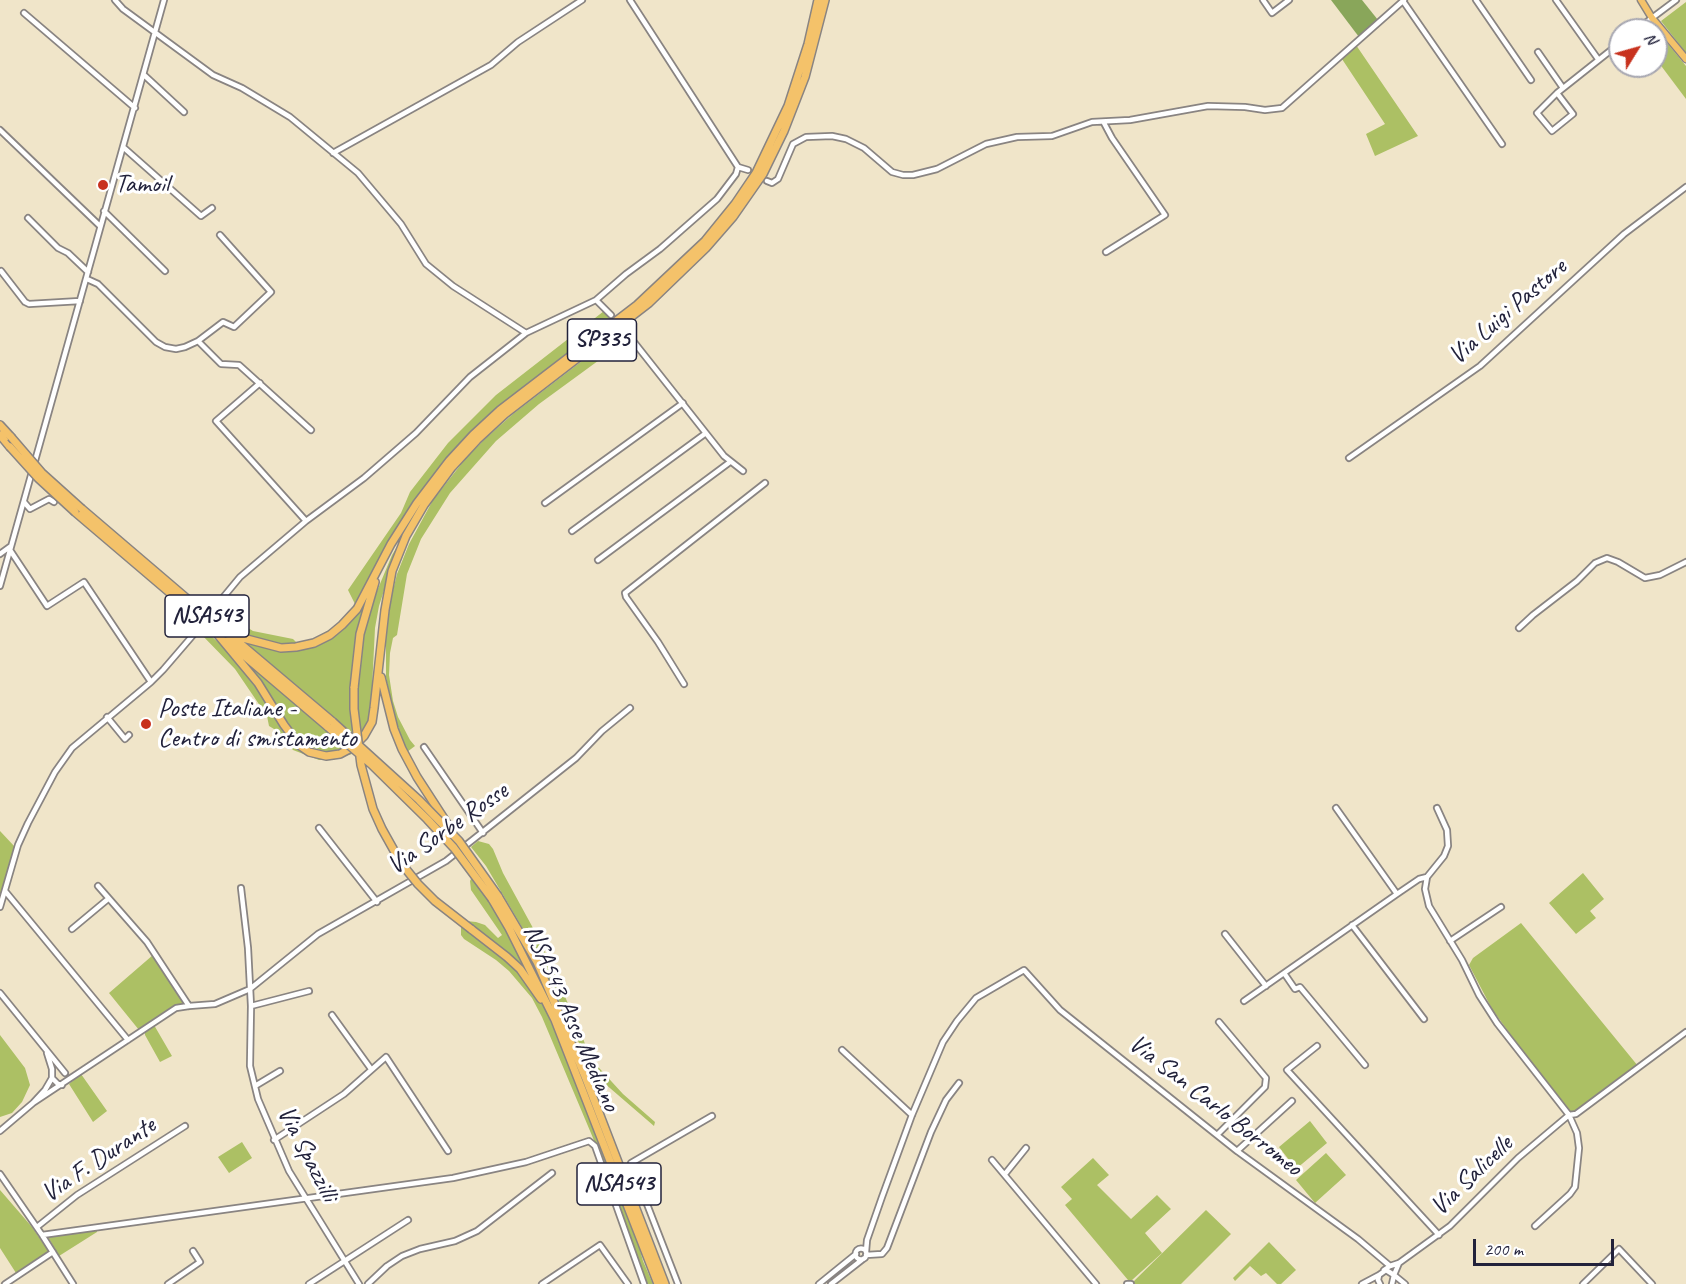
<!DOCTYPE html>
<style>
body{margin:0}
#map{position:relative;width:1686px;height:1284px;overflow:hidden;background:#f0e5c9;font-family:Caveat,sans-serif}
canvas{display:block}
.north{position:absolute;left:1608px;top:18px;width:60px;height:60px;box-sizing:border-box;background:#fff;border:2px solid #a7a7b1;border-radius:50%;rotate:53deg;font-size:16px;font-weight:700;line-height:24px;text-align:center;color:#22223b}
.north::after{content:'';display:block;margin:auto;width:21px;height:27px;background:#c8321e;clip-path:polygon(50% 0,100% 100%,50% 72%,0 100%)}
.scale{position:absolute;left:1473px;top:1239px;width:141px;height:27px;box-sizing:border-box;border:3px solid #22223b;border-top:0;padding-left:8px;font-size:18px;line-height:21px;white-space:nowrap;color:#22223b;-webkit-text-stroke:4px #fff;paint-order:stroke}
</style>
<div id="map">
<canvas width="1686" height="1284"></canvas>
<div class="north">N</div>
<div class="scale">200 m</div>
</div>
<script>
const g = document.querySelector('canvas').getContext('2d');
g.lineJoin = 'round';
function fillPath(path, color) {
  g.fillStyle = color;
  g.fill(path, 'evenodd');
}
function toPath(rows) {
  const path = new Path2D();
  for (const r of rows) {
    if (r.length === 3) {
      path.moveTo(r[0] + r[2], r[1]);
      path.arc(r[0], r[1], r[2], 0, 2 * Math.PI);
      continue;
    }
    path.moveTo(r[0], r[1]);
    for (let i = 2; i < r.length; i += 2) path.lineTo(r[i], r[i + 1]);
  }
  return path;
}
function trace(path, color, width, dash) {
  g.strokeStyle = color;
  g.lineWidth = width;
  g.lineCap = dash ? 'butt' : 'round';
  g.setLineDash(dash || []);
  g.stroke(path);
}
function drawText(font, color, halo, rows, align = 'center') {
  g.font = font + ' Caveat,sans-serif';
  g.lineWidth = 6;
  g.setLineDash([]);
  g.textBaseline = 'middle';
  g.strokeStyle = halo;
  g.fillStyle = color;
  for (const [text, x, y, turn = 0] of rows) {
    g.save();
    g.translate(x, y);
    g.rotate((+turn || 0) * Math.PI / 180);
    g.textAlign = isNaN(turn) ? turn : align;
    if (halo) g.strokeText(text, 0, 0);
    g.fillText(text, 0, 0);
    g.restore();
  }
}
fillPath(toPath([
 [1686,2,1686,53,1661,21],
 [1650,22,1686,66,1686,99,1656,59,1656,30,1639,30],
 [1356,45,1418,136,1375,156,1366,134,1385,124,1342,59],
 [604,311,612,321,451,456,358,601,370,608,392,555,412,522,387,581,379,606,375,628,371,708,369,721,359,738,346,748,326,752,308,746,299,740,248,662,329,732,337,720,244,642,276,650,299,650,250,638,226,625,213,614,217,609,253,631,293,639,297,643,311,640,336,626,355,604,348,590,401,513,410,492,448,443,496,395],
 [621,331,628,339,539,404,496,441,450,493,421,539,407,574,397,635,393,638,390,653,389,675,393,701,398,717,410,740,415,746,407,752,393,713,386,677,386,637,389,607,397,574,409,544,433,500,466,458,486,438,513,414],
 [201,627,228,651,261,692,293,743,300,749,316,756,350,752,352,754,332,760,319,760,293,750,274,729,269,726,267,716,235,669,198,631],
 [0,831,15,847,0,898],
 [478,841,489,844,493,849,503,873,539,939,580,1030,590,1058,623,1094,655,1122,654,1126,589,1070,579,1043,533,946,486,866,471,847],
 [1583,873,1604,899,1590,911,1596,918,1576,934,1549,903],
 [472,877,500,916,538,987,466,921,476,922,485,925,498,938,502,935,471,890,470,881],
 [1521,923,1638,1066,1572,1113,1518,1045,1492,1009,1469,965,1473,958],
 [461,926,508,960,518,970,538,997,547,1013,583,1097,637,1239,643,1261,653,1284,646,1284,593,1138,542,1017,532,998,509,971,496,960,464,939,461,935],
 [153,955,184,1004,174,1007,139,1030,109,993],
 [154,1025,172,1056,160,1062,145,1035,145,1031],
 [0,1035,25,1068,30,1085,22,1102,12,1113,0,1117],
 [81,1074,107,1111,93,1122,69,1084],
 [1310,1121,1327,1143,1296,1169,1279,1147],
 [242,1142,252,1158,229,1173,218,1157],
 [1326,1153,1346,1175,1315,1203,1296,1180],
 [1093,1158,1109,1175,1097,1185,1131,1219,1157,1195,1171,1209,1145,1233,1162,1253,1132,1280,1128,1280,1065,1205,1072,1199,1061,1187],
 [0,1190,32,1227,49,1252,16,1273,0,1248],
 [1206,1210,1231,1234,1181,1284,1135,1284,1133,1282],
 [97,1229,97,1232,59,1256,48,1237],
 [1269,1242,1296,1270,1281,1284,1277,1284,1266,1273,1261,1276,1250,1266,1235,1281,1233,1278]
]), '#acc064');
fillPath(toPath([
 [1331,0,1362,0,1378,20,1359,37]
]), '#89a65a');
const minor = toPath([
 [115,0,123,9,213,75,242,88,290,117,358,173,401,224,426,264,453,286,526,333],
 [630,0,738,167],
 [1263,0,1272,13,1289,0],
 [1476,0,1531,80],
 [1556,0,1598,59],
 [1403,1,1502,144],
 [24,13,135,108],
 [1636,30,1676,0],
 [1538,52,1563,88],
 [144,75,184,112],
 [1557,93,1573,114,1552,131,1537,113,1557,93,1620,43],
 [1104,123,1112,138,1165,215,1106,252],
 [0,130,100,226],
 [123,147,201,216,212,208],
 [333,153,491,65,518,42,582,0],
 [738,167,748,170],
 [767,181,772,183,778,179,793,144,806,137,832,136,846,139,864,148,892,172,903,175,913,175,937,169,986,144,1017,137,1052,136,1092,122,1130,120,1208,106,1245,107,1265,110,1282,108,1404,0],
 [104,211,165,271],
 [28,218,58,248,68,253,88,272],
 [1,271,25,302,29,304,80,301],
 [87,279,98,284,156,342,165,347,176,349,185,347,198,341,223,322,234,327,271,292,220,235],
 [596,300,611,315],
 [626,332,724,456,743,471],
 [198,341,221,364,239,365,311,430],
 [260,383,216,421,306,521],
 [1349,458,1480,366,1624,234,1686,187],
 [24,502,30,509,49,499,54,502],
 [545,503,683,403],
 [572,531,706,433],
 [0,554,11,546],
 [598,560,730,462],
 [0,586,164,0],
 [211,612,240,577,306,521,364,478,416,433,470,377,526,333,596,300,626,274,660,249,717,199,736,174,738,167],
 [1519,628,1533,615,1577,581,1595,563,1607,558,1618,562,1645,578,1660,575,1686,562],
 [151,682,163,670,200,627],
 [684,684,658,642,626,597,625,593,765,483],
 [107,717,125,739,129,735],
 [424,747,483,833],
 [1336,808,1397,894],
 [319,828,377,902],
 [1427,877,1425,889,1429,906,1462,960,1479,995,1497,1023,1569,1115,1577,1133,1579,1148,1575,1187,1570,1194,1535,1226],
 [98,886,147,942,189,1006],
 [241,888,248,948,251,1006,250,1066,258,1099,289,1171,359,1284],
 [5,891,128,1040],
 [0,907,18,845,28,823,55,772,72,748,151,682,84,582,47,606,10,550],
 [1352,925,1424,1019],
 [72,929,108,899],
 [1225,934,1266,986],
 [1450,941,1501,907],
 [1284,973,1295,989,1300,987,1365,1065],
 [0,993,65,1073],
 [1244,1001,1397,894,1419,879,1427,877,1444,856,1448,846,1447,830,1437,808],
 [251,1006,309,991],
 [332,1015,371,1069],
 [1317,1046,1287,1070,1439,1235],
 [842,1050,912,1115],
 [47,1053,52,1069,52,1078,58,1084,62,1085],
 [255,1086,280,1071],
 [33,1103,176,1008,189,1006,215,1004,250,989,318,934,446,861,576,758,602,731,630,708],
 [1569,1115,1576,1114,1686,1032],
 [0,1131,33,1103,45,1090,52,1078],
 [1217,1135,1265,1087,1266,1078,1219,1022],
 [274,1140,344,1094,386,1057,448,1151],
 [1237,1151,1292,1101],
 [992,1160,1096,1284],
 [0,1174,42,1235,73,1284],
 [1005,1174,1026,1148],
 [37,1227,77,1195,185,1126],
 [42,1235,453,1178,526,1162,589,1141,595,1146,644,1284],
 [861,1254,5.5],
 [866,1252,867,1240,882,1197,912,1115,943,1042,957,1021,976,998,1024,970,1060,1010,1237,1151,1358,1239,1390,1266],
 [866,1255,882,1254,887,1248,931,1132,946,1100,959,1083],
 [1399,1263,1394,1275,1405,1284],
 [1384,1270,1390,1266,1399,1263,1450,1226,1518,1158,1569,1115],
 [5,1284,53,1252],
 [168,1284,200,1262,193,1251],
 [309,1284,408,1220],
 [368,1284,387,1266,402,1256,420,1249,455,1241,477,1231,552,1173],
 [542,1284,600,1245,628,1284],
 [678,1284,631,1163,712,1116],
 [819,1284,856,1254],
 [831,1284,863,1259],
 [1127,1284,1131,1284],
 [1362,1284,1379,1275],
 [1380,1284,1378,1280,1379,1275,1386,1270,1394,1275,1392,1284],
 [1583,1284,1619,1249,1652,1284]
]);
const major = toPath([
 [1641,0,1652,18,1686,59]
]);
const highway = toPath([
 [0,425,11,437],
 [0,435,10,447],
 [82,509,219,626],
 [75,512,216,632],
 [215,623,243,638,281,648,296,647,314,643,330,635,342,625,357,609,391,544,417,503,449,461,473,435,500,410,637,305,705,241,735,204,756,173,788,106,808,44,818,0],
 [214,630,258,683,284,725,299,745,309,752,326,756,340,754,353,747,364,736,372,722,374,708,385,610,392,571,406,536,424,505,452,467,477,440,505,414,649,303,706,248,733,217,763,174,784,131,805,77,825,0],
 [230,635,333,722],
 [227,641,328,727],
 [381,677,394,729,402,749,417,777,452,831],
 [354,688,360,634,375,582],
 [498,896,537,962,557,1009,586,1079,665,1284],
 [492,899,509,928,555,1020,658,1284],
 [471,929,507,957,520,969,541,999]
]);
trace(minor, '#898482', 8);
trace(major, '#898482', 9);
trace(highway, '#898482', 10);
trace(minor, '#fff', 4.5);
trace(major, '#f4c26a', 6);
trace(highway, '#f4c26a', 7);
const highwayBridge = toPath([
 [11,437,42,473,82,509],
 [10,447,38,478,75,512],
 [354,688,354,709,361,765,373,809,382,829,401,863,418,884,435,901,471,929],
 [333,722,419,800,459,841,498,896],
 [328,727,371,764,427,819,454,848,492,899]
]);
trace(highwayBridge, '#898482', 10, []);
trace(highwayBridge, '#f4c26a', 7);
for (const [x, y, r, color] of [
 [103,185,6,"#c8321e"],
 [146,724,6,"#c8321e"]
]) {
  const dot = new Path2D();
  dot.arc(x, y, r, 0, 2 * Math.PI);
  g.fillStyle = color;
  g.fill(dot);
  trace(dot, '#fff', 2);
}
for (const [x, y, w] of [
 [602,340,69],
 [207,616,84],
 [619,1184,84]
]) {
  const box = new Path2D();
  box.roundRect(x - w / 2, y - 21, w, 42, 4.5);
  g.fillStyle = '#fff';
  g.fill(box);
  trace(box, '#22223b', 1.5);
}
drawText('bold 24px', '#22223b', null, [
 ["SP335",602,340],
 ["NSA543",207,616],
 ["NSA543",619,1184]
]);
drawText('26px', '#22223b', '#fff', [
 ["Tamoil",115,185],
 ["Poste Italiane -",158,709],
 ["Centro di smistamento",158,739]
], 'left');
drawText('26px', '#22223b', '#fff', [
 ["Via Luigi Pastore",1508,312,-41],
 ["Via Sorbe Rosse",448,829,-35],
 ["NSA543 Asse Mediano",571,1018,66],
 ["Via San Carlo Borromeo",1215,1106,38],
 ["Via Spazzilli",307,1154,63],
 ["Via F. Durante",99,1160,-34],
 ["Via Salicelle",1472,1176,-44]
]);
</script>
